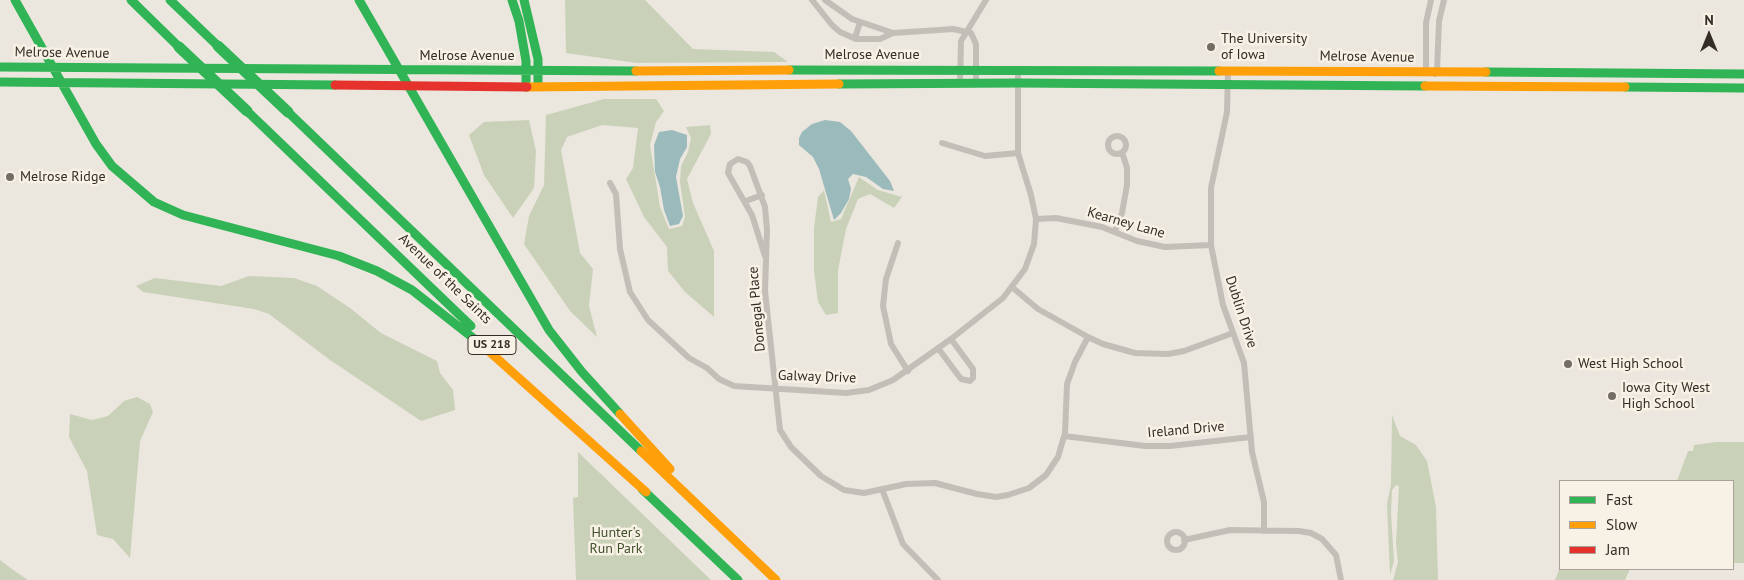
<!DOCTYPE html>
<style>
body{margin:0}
#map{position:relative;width:1744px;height:580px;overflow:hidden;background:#ebe7de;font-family:"PT Sans",sans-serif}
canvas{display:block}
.legend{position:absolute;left:1559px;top:480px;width:175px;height:90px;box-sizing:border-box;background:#f8f1e5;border:1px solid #aaa299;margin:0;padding:6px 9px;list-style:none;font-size:15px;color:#342c26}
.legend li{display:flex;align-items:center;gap:10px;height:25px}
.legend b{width:25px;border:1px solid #aaa299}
.north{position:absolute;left:1684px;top:10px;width:50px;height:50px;-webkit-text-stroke:4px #f8f1e5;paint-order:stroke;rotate:0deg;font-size:14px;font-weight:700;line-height:20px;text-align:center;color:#342c26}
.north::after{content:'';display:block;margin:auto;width:18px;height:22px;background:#342c26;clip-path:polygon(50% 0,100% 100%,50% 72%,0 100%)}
</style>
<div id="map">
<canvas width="1744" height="580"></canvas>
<ul class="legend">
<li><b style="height:6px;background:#30b455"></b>Fast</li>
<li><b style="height:6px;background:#ff9f0a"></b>Slow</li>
<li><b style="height:6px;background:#e5322d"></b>Jam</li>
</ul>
<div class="north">N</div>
</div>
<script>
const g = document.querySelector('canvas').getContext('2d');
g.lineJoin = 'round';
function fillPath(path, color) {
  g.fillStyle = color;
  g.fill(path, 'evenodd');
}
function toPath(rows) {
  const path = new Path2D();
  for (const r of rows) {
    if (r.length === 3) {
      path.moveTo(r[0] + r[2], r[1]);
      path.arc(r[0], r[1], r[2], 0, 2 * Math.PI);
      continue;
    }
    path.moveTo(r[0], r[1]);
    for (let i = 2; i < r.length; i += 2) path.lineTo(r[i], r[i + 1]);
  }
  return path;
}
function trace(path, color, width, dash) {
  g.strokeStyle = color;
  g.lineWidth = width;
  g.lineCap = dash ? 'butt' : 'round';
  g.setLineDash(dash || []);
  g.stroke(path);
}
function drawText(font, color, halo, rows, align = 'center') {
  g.font = font + ' "PT Sans",sans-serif';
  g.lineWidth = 5;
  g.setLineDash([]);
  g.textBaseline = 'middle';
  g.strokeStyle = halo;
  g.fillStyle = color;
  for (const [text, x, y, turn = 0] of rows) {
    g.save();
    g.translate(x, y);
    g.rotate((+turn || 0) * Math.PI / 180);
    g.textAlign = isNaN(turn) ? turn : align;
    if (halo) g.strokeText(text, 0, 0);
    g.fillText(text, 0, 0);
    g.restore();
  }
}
fillPath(toPath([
 [565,0,645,0,693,49,774,52,788,62,637,63,566,53],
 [604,99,656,99,664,111,656,122,650,145,660,207,669,229,682,226,685,217,680,182,681,166,688,152,691,138,686,127,710,125,711,134,687,179,693,203,714,251,714,317,685,292,668,271,667,247,644,217,626,179,633,168,638,128,602,125,567,137,561,150,580,253,593,269,589,306,597,337,570,311,524,244,529,216,544,185,546,115],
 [529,120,536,151,534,188,513,218,484,175,469,135,484,122],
 [859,177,878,190,902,197,894,208,870,194,858,199,846,229,838,270,838,313,826,315,818,302,814,271,814,228,818,197,824,190,831,222,841,219],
 [249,276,294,278,317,286,350,308,381,333,437,361,440,373,453,390,455,410,421,421,330,360,269,314,254,309,143,292,136,286,155,278,221,286],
 [137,397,150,404,153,412,140,441,130,558,113,539,97,535,87,471,69,437,70,414,92,420,108,416,124,401],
 [1392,415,1400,436,1416,445,1427,461,1436,507,1438,580,1393,580,1398,562,1396,543,1399,486,1396,485,1392,490,1391,513,1394,561,1390,575,1387,504,1391,484],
 [1716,442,1744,442,1744,563,1733,563,1733,481,1677,481,1688,451,1693,451,1694,445],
 [578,452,711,580,576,580,573,498,578,497],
 [0,560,16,572,28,580,0,580],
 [1560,567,1560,569,1630,569,1625,580,1555,580]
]), '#cad1b9');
fillPath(toPath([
 [825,120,840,122,851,131,890,181,894,191,883,189,866,177,853,174,848,179,851,189,849,199,841,213,834,220,819,169,813,157,799,145,799,138,802,132,812,124],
 [672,130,687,135,687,147,680,159,676,177,683,216,679,224,670,226,664,210,660,187,655,172,654,145,659,132]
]), '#9bbabb');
trace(toPath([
 [812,0,832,25,840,32,856,39,880,39,893,33,939,30,953,29,971,33,976,44,976,83],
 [825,0,852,19,893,33],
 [855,38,860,22],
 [1228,70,1227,112,1211,188,1211,245,1223,305,1244,363,1252,452,1264,502,1264,531],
 [1426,73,1426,23,1431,0],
 [1435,74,1437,72,1439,21,1444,0],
 [960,83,961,41,986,0],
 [1117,145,9],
 [942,143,985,156,1018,153],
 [610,183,616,194,620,249,630,292,648,320,689,358,707,368,719,379,734,386,846,393,869,390,893,380,951,339,1003,298,1025,269,1034,244,1036,219,1031,195,1018,153,1018,69],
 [746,201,762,195],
 [1036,219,1056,218,1102,227,1137,241,1165,247,1211,245],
 [1115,231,1122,213,1127,185,1127,168,1122,152],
 [898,243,886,279,883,306,891,344,908,371],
 [765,256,752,215,728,173,730,164,738,159,747,162,750,166,765,207,767,230,765,291,780,430,791,447,821,476,844,490,864,493,906,484,935,483,977,494,996,497,1008,495,1029,488,1046,475,1058,457,1065,433,1067,384,1075,362,1088,337],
 [1013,288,1038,309,1088,337,1103,344,1135,353,1168,354,1184,351,1233,333],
 [938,348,961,379,970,381,973,378,973,369,951,339],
 [1064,436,1145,446,1170,446,1251,437],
 [882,489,903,544,938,580],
 [1176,541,9],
 [1184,540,1230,530,1299,531,1311,533,1322,539,1336,555,1341,580]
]), '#c4beb8', 6);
trace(toPath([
 [15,0,96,144,112,166,154,202,183,215,339,256,377,271,412,290,482,345],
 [131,0,179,47],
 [170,0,218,46],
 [359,0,549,330,582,372,620,414],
 [512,0,519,21,526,61,526,87],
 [524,0,538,59,538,86],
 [0,67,636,71],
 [789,70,1219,71],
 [1486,72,1744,74],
 [0,82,335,85],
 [839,84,1018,83,1425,86],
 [1625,87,1744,88],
 [247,111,471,326],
 [288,112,641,451],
 [642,489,738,580]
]), '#30b455', 9);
trace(toPath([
 [636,71,789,70],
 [1219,71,1486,72],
 [1425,86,1625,87],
 [527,87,839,84],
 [482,345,646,492],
 [620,414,670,469],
 [641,451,776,580]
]), '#ff9f0a', 9);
trace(toPath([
 [335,85,527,87]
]), '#e5322d', 9);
trace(toPath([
 [218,46,288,112],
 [179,47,247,111]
]), '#30b455', 11);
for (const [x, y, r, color] of [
 [1211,47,5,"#746d66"],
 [10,177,5,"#746d66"],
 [1568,364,5,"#746d66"],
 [1612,396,5,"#746d66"]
]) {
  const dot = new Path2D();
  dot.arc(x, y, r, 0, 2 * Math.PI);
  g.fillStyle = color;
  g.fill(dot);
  trace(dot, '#f8f1e5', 2);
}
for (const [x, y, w] of [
 [492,345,48]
]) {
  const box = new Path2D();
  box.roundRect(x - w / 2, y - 9.5, w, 19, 4);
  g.fillStyle = '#f8f1e5';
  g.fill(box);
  trace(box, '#342c26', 1);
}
drawText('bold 12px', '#342c26', null, [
 ["US 218",492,345]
]);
drawText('14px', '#342c26', '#f8f1e5', [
 ["The University",1221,39],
 ["of Iowa",1221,55],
 ["Melrose Ridge",20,177],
 ["West High School",1578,364],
 ["Iowa City West",1622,388],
 ["High School",1622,404]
], 'left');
drawText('14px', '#342c26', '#f8f1e5', [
 ["Melrose Avenue",62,53,1],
 ["Melrose Avenue",872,55],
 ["Melrose Avenue",467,56],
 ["Melrose Avenue",1367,57,1],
 ["Kearney Lane",1126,223,16],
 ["Avenue of the Saints",445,279,44],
 ["Donegal Place",757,309,-95],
 ["Dublin Drive",1241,312,72],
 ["Galway Drive",817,377,2],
 ["Ireland Drive",1186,430,-5]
]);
drawText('14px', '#40512b', '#f8f1e5', [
 ["Hunter's",616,533],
 ["Run Park",616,549]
]);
</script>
